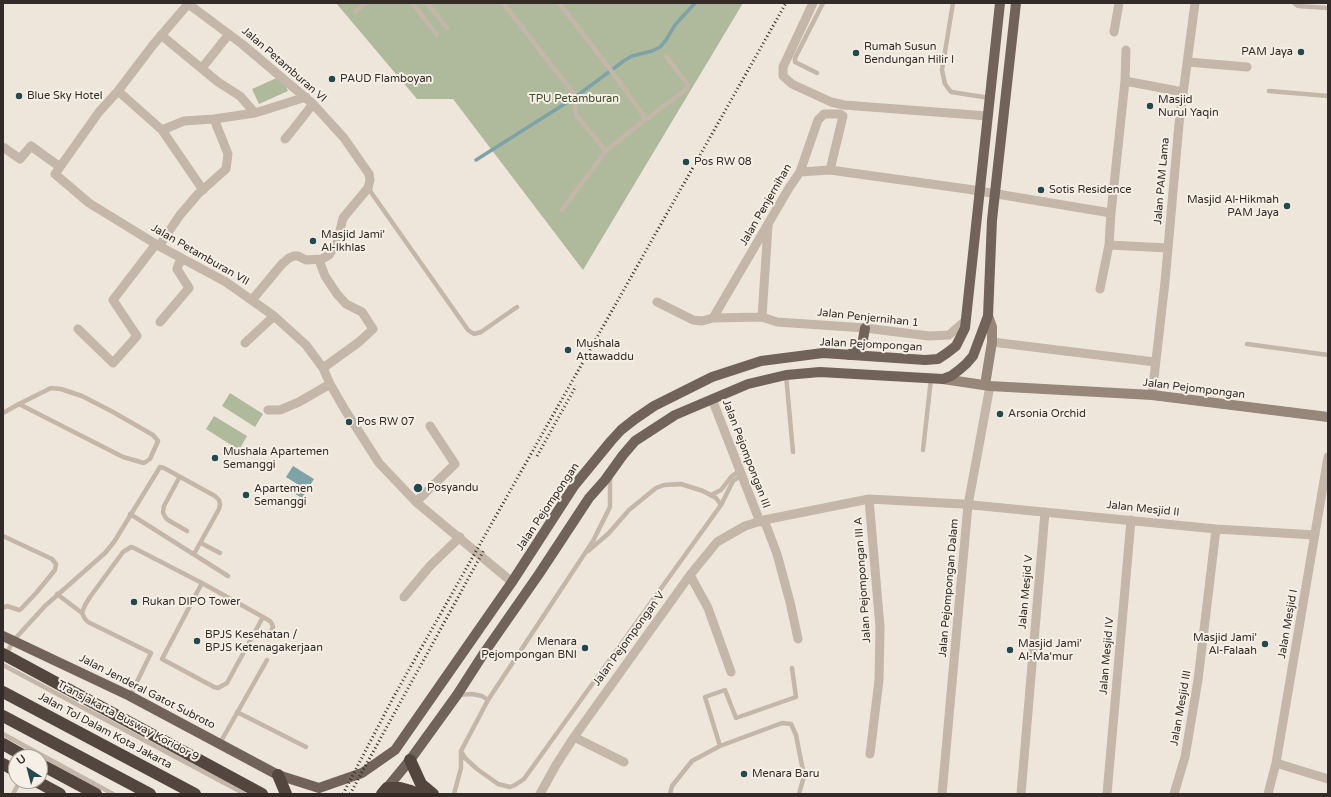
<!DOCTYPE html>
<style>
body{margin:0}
#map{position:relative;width:1331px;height:797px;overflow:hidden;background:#eee6da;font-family:"Varela Round",sans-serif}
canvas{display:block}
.frame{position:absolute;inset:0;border:4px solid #322b27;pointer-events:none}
.north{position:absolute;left:8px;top:749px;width:40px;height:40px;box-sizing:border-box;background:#f6efe6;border:1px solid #a8a19a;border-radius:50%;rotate:324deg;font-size:11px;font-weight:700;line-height:16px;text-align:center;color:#322b27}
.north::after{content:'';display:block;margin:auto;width:14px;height:18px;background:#22494e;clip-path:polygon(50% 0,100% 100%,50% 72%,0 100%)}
</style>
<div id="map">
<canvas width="1331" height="797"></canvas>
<div class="frame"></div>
<div class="north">U</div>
</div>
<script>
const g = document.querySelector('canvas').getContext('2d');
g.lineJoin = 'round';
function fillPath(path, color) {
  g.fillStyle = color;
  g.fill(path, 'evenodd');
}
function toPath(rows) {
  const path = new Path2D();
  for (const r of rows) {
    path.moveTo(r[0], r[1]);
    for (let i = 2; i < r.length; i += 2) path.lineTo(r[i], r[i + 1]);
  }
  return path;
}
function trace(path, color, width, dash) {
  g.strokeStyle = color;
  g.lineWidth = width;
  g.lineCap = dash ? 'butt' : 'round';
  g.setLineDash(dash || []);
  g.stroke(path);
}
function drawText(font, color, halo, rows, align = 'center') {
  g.font = font + ' "Varela Round",sans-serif';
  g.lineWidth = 4;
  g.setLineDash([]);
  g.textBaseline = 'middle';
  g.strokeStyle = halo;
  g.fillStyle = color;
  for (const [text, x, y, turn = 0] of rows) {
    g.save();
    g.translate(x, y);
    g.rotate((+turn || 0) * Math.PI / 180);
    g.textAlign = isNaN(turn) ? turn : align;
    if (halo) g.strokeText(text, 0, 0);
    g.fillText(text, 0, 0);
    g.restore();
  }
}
fillPath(toPath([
 [336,3,743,3,583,270,453,99,417,99],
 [281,76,288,91,259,104,252,89],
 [230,393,263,414,255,427,222,406],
 [214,416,247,436,239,450,206,429]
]), '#afba9d');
fillPath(toPath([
 [293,466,314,479,302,498,292,492,297,484,286,477]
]), '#7da3a7');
trace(toPath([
 [476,160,574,98,625,60,632,56,652,51,660,47,666,40,675,25,695,3]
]), '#7da3a7', 3.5);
trace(toPath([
 [412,3,437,35],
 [427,3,447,28],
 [503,3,574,94,576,115,606,151],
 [559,3,607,65,646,119],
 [953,3,942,70,945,84,951,92,990,98],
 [1294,3,1298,6,1328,8],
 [355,12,366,3],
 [817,73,795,62,795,58,823,3],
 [1269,91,1328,96],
 [368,188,468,330,474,334,481,332,517,307],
 [562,210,606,151,637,126,687,89,688,85,666,56],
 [1247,344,1328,355],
 [786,375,793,452],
 [3,413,19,404,51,388,61,389,82,396,113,412,153,435,158,441,150,459,144,463,123,457,19,404],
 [923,450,931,379],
 [179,478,164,506,163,512,165,517,168,520,187,531],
 [711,495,721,490,731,477,740,470],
 [130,514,228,576],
 [3,536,52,559,56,564,55,570,37,592,21,609,19,610,7,606,3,608],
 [201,543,220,553],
 [588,551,608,534,629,510,656,488,664,485,681,484,703,491,716,498,721,505],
 [57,594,82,613,85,619,88,622,151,653,130,696],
 [82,613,85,605,90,597,123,552,131,547,134,548,202,583,263,617,227,683,218,688,214,687,162,659,202,583],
 [263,617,270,621,272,624,273,627,268,638],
 [6,655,13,641,45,606,105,553,114,542,160,467,164,468,215,496,219,500,220,504,219,509,194,554],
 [3,665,245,794],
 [457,695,472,694,482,696,488,700],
 [237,712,306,747],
 [3,734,113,794],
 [220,743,267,660],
 [720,746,705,697,725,690,736,718,796,697,792,668],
 [461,751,465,758,477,769,498,784,510,787,515,785,524,779,721,505,733,481,742,475],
 [13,794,20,781],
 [454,794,461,768,461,751,488,700,593,541,610,507,610,477],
 [670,794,672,786,692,761,720,746,782,723,791,724,796,735,804,776,799,794]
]), '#c4b6a8', 4.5);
trace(toPath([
 [187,3,242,44,313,104,344,138,369,174,370,180,368,188,343,218,337,243,329,255,322,259,306,260,298,256,294,256,289,258,282,264,252,300],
 [813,3,783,67,783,76,792,84,831,102,844,105,988,116],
 [188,4,153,45,118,91,99,112,55,174,89,203,159,246,226,282,274,316,306,345,323,368,330,384,345,410,379,463,416,502,512,582],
 [1114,32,1119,3],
 [161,35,218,82,240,96,255,113],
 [1188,62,1247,67],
 [202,68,229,34],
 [1125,81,1126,50],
 [118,91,162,130,203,190],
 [162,130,184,121,214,119,255,113,306,97],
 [285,139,291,132,313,104],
 [3,147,20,159,31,146,60,167],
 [800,172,830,170,967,189,1111,213],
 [159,246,180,215,198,194,226,169,228,154,214,119],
 [1168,248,1109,245,1111,213,1125,81,1183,92],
 [319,260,325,276,337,294,346,304,362,312,373,329,359,342,323,368],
 [1100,289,1109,245],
 [657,302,693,320,702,321,713,318,762,317,777,322,865,328,929,336,949,335,966,320],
 [762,317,768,226],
 [713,318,789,188,800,172,818,120,824,114,840,114,843,116,830,170],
 [160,322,189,288,177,269,179,263,184,260],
 [78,329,113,363,137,336,113,300,156,244],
 [992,342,1155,362],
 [245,343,274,316],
 [1152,395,1165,282,1179,124,1195,3],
 [712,399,760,522],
 [268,410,280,410,299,402,330,384],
 [869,499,880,627,879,680,870,754],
 [416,502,455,464,430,426],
 [764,520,777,554,790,602,798,639],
 [690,575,708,608,731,672],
 [404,597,430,566,460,537],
 [574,737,624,762],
 [1276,763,1328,779],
 [540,794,556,765,574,737,690,575,717,542,745,526,764,520,869,499,962,504,1216,529,1315,535],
 [942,794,968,505,990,386],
 [1021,794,1045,512],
 [1107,794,1131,520],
 [1174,794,1185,757,1198,680,1216,529],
 [1268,794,1276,763,1328,457]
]), '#c4b6a8', 9);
trace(toPath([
 [943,379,990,386,1152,395,1328,417],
 [985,385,992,342,992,327,988,316]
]), '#97867a', 10);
trace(toPath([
 [848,355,857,350,862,345,865,328],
 [3,636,130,696,278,775,319,788,362,773,395,750,512,582,574,486,611,441,621,430,635,419,654,406,712,377,761,361,823,353,925,360,938,359,947,353,956,346,965,328,1000,3],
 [387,788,410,760,457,695,484,653,539,574,589,498,605,480,623,455,635,441,675,415,748,384,786,375,820,372,943,379,951,376,959,370,966,364,973,356,988,316,992,220,1016,3]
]), '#72635a', 10);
trace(toPath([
 [3,654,262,794],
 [3,692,195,794],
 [3,716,150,794],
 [3,744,26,757],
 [410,760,421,784,433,794],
 [3,764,16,771],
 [40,764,96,794],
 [278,775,286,794],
 [36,781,60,794],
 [382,794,387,788,400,788,411,791,417,794]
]), '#52463f', 12);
trace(toPath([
 [537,456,576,386],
 [343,794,393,698,786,3],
 [350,794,484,550]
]), '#322b27', 3, [1, 3]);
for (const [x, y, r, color] of [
 [1301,52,4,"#22494e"],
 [856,53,4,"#22494e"],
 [332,79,4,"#22494e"],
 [19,96,4,"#22494e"],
 [1150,106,4,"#22494e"],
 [686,162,4,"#22494e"],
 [1041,190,4,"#22494e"],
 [1287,206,4,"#22494e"],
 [313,241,4,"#22494e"],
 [568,350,4,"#22494e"],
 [1000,414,4,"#22494e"],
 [349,422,4,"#22494e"],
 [215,458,4,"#22494e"],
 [418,488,5,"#22494e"],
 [246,495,4,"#22494e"],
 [134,602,4,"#22494e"],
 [197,641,4,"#22494e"],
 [1265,644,4,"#22494e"],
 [585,648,4,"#22494e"],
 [1010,650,4,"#22494e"],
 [744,774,4,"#22494e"]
]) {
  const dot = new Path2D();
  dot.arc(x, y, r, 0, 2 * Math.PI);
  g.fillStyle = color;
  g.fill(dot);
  trace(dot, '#f6efe6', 1.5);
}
drawText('11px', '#322b27', '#f6efe6', [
 ["Rumah Susun",864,47],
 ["Bendungan Hilir I",864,60],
 ["PAM Jaya",1293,52,"right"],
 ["PAUD Flamboyan",340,79],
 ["Blue Sky Hotel",27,96],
 ["Masjid",1158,100],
 ["Nurul Yaqin",1158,113],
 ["Pos RW 08",694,162],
 ["Sotis Residence",1049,190],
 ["Masjid Al-Hikmah",1279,200,"right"],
 ["PAM Jaya",1279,213,"right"],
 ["Masjid Jami'",321,235],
 ["Al-Ikhlas",321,248],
 ["Mushala",576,344],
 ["Attawaddu",576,357],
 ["Arsonia Orchid",1008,414],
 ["Pos RW 07",357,422],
 ["Mushala Apartemen",223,452],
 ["Semanggi",223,465],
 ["Posyandu",427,488],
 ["Apartemen",254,489],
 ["Semanggi",254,502],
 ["Rukan DIPO Tower",142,602],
 ["BPJS Kesehatan /",205,635],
 ["BPJS Ketenagakerjaan",205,648],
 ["Masjid Jami'",1257,638,"right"],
 ["Al-Falaah",1257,651,"right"],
 ["Menara",577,642,"right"],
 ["Pejompongan BNI",577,655,"right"],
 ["Masjid Jami'",1018,644],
 ["Al-Ma'mur",1018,657],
 ["Menara Baru",752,774]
], 'left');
drawText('11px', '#322b27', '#f6efe6', [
 ["Jalan Petamburan VI",284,65,41],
 ["Jalan PAM Lama",1162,181,-85],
 ["Jalan Penjernihan",766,205,-60],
 ["Jalan Petamburan VII",200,255,30],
 ["Jalan Penjernihan 1",868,318,6],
 ["Jalan Pejompongan",871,345,3],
 ["Jalan Pejompongan",1194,389,7],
 ["Jalan Pejompongan III",746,454,69],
 ["Jalan Pejompongan",548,507,-56],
 ["Jalan Mesjid II",1143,509,6],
 ["Jalan Pejompongan III A",863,580,-94],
 ["Jalan Pejompongan Dalam",949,588,-85],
 ["Jalan Mesjid V",1026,592,-85],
 ["Jalan Mesjid I",1288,624,-80],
 ["Jalan Pejompongan V",629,639,-54],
 ["Jalan Mesjid IV",1107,656,-85],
 ["Jalan Jenderal Gatot Subroto",147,692,27],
 ["Jalan Mesjid III",1181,708,-80],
 ["Transjakarta Busway Koridor 9",128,721,28],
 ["Jalan Tol Dalam Kota Jakarta",105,731,28]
]);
drawText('11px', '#404d2e', '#f6efe6', [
 ["TPU Petamburan",574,99]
]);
</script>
